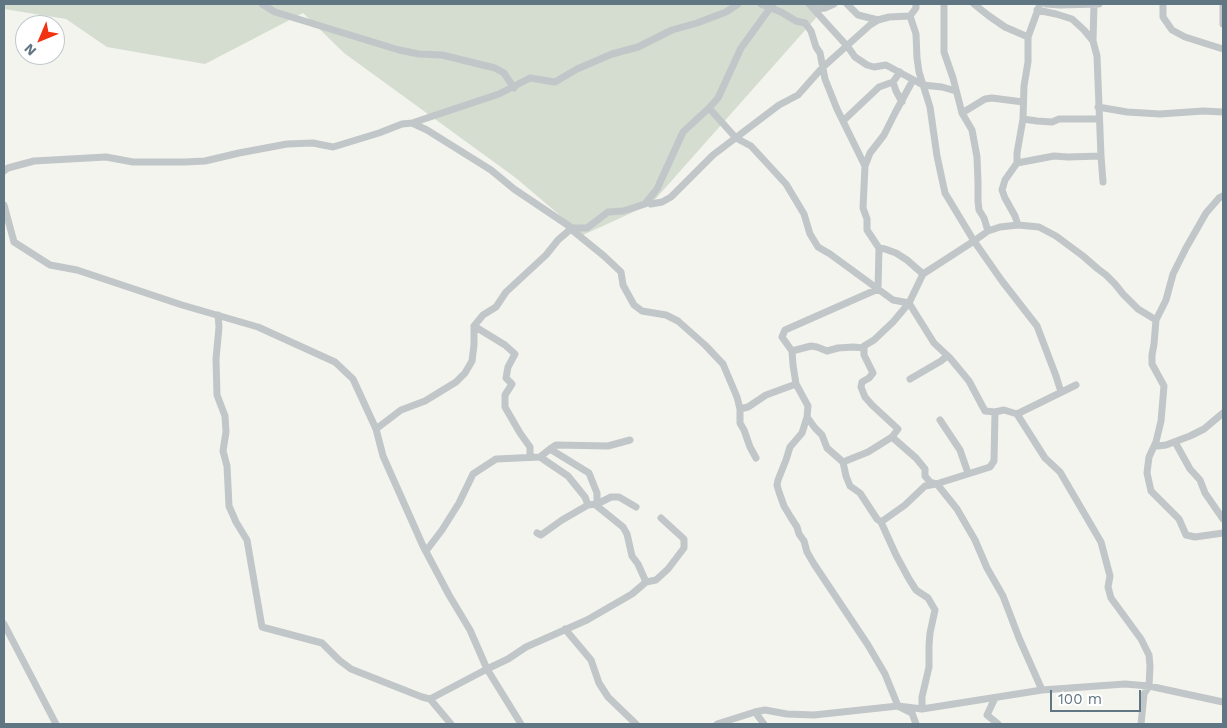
<!DOCTYPE html>
<style>
body{margin:0}
#map{position:relative;width:1227px;height:728px;overflow:hidden;background:#f4f4ef;font-family:"Work Sans",sans-serif}
canvas{display:block}
.frame{position:absolute;inset:0;border:5px solid #607683;pointer-events:none}
.north{position:absolute;left:15px;top:15px;width:50px;height:50px;box-sizing:border-box;background:#fff;border:1px solid #bfc8cd;border-radius:50%;rotate:225deg;font-size:14px;font-weight:700;line-height:20px;text-align:center;color:#607683}
.north::after{content:'';display:block;margin:auto;width:18px;height:22px;background:#f13312;clip-path:polygon(50% 0,100% 100%,50% 72%,0 100%)}
.scale{position:absolute;left:1050px;top:690px;width:91px;height:22px;box-sizing:border-box;border:2px solid #607683;border-top:0;padding-left:6px;font-size:15px;line-height:18px;white-space:nowrap;color:#607683;-webkit-text-stroke:4px #fff;paint-order:stroke}
</style>
<div id="map">
<canvas width="1227" height="728"></canvas>
<div class="frame"></div>
<div class="north">N</div>
<div class="scale">100 m</div>
</div>
<script>
const g = document.querySelector('canvas').getContext('2d');
g.lineJoin = 'round';
function fillPath(path, color) {
  g.fillStyle = color;
  g.fill(path, 'evenodd');
}
function toPath(rows) {
  const path = new Path2D();
  for (const r of rows) {
    path.moveTo(r[0], r[1]);
    for (let i = 2; i < r.length; i += 2) path.lineTo(r[i], r[i + 1]);
  }
  return path;
}
function trace(path, color, width, dash) {
  g.strokeStyle = color;
  g.lineWidth = width;
  g.lineCap = dash ? 'butt' : 'round';
  g.setLineDash(dash || []);
  g.stroke(path);
}
fillPath(toPath([
 [4,4,823,4,815,19,651,204,583,235,516,178,344,53,303,13,205,64,107,47,66,19,4,9]
]), '#d5dcd0');
trace(toPath([
 [262,4,275,12,399,50,419,54,442,55,495,68,504,73,514,88],
 [761,4,781,12,796,21,805,23,811,31,816,47,820,53,825,79,837,109,865,166,863,208,867,219,867,230,879,248,878,289,785,330,782,337,792,351,793,365,796,384,808,406,807,417,815,428,822,435,827,448,843,462,846,476,850,486,860,493,877,519,881,522],
 [809,4,848,47,855,57,867,65,874,67,886,65,923,85,942,87,956,91],
 [847,4,858,15,878,20],
 [944,4,944,52,953,78,962,113,972,130,977,157,978,182,978,201,979,210,984,218,988,231],
 [974,4,989,16,1005,27,1028,37],
 [1046,4,1060,5,1099,4],
 [1163,4,1163,17,1172,30,1185,37,1223,49],
 [1223,4,1223,24],
 [811,5,816,9,825,8,834,4],
 [1037,10,1056,14,1072,19,1084,30,1093,41,1097,56,1101,156],
 [910,16,916,8,916,4],
 [1093,41,1094,4],
 [900,72,893,82,896,91,902,102],
 [1098,107,1127,112,1160,114,1203,111,1223,112],
 [709,108,736,138,751,146,786,184,804,214,810,234,818,247,830,254,893,300,909,303,934,343,950,358,969,381,985,411,995,412,1004,410,1017,414,1045,458,1060,472,1101,542,1110,576,1108,587,1111,598,1141,639,1149,655,1150,666,1149,686,1144,694,1141,724],
 [962,113,985,99,992,98,1023,102],
 [1023,119,1037,121,1052,122,1059,119,1099,119],
 [843,121,879,87,893,82],
 [412,123,499,94,530,78,555,82,577,69,612,54,638,47,672,30,697,23,726,12,738,4],
 [1017,163,1054,156,1068,157,1101,156,1103,182],
 [865,166,870,153,884,135,895,113,913,80],
 [4,171,8,168,34,161,106,157,133,162,185,162,205,161,239,153,287,144,313,143,333,147,379,133,402,124,412,123,427,130,491,170,514,189,572,228,572,230,604,256,621,272,623,285,634,305,642,311,666,315,678,321,705,345,723,364,737,397,740,409,740,423,744,430,750,447,756,458],
 [1223,196,1219,198,1206,213,1186,248,1173,274,1166,300,1156,320,1154,344,1152,355,1152,364,1164,386,1161,421,1156,442,1149,457,1147,473,1151,491,1179,519,1186,535,1195,537,1223,533],
 [651,204,662,202,671,197,713,155,779,105,798,95,822,68,870,25,878,20,889,17,910,16,916,34,917,58,919,72,930,107,937,156,945,193,974,241,923,274,909,303,893,322,874,340,864,346,864,355,873,373,869,378,862,382,861,387,865,397,872,405,898,429,892,437,916,458,925,469,925,476,930,482,937,484,957,509,975,540,987,568,1003,596,1019,638,1042,690],
 [4,205,14,242,50,265,77,270,182,305,258,327,335,362,353,379,376,429,383,456,423,546,449,595,470,630,487,669,508,659,526,647,587,620,632,594,646,582,656,580,668,569,684,548,684,539,661,518],
 [1018,225,1015,216,1005,198,1002,190,1005,180,1017,163,1017,153,1023,119,1024,86,1028,62,1028,37,1040,4],
 [879,248,885,249,896,253,907,260,923,274],
 [218,315,219,327,216,359,217,395,225,416,226,432,223,451,227,466,229,506,236,522,247,540,262,627,322,643,339,660,351,669,422,697,430,699,451,724],
 [474,326,505,345,515,354,508,367,506,378,512,384,505,395,505,407,520,433,530,447,530,457],
 [792,351,811,346,817,347,827,351,838,348,853,347,864,348],
 [910,379,941,361,947,356],
 [1061,392,1056,376,1037,326,1002,281,974,241,988,231,1000,227,1018,225,1039,227,1056,236,1083,256,1098,269,1106,275,1115,284,1123,294,1138,309,1156,320],
 [740,409,748,407,766,395,796,384],
 [1017,414,1076,385],
 [807,417,802,433,790,447,786,460,778,480,777,485,779,492,784,506,790,516,797,527,799,534,804,541,807,552,814,564,868,645,885,674,898,706,912,713,916,724],
 [940,420,960,450,968,473],
 [376,429,401,410,425,401,456,382,465,373,472,361,474,345,474,326,483,315,496,307,506,292,546,255,558,240,572,228,587,228,608,212,623,211,645,204,657,189,683,132,709,108,718,98,741,48,773,4],
 [1156,442,1158,446,1166,445,1190,436,1204,429,1223,413],
 [1175,442,1190,469,1200,480,1205,493,1223,519],
 [550,449,556,445,608,446,630,440],
 [540,457,550,449,589,473,597,493,597,506,623,527,627,534,632,556,638,564,646,582],
 [843,462,868,452,892,437],
 [537,533,541,535,562,520,588,505],
 [426,551,442,530,459,503,473,474,496,459,540,457,568,476,585,497,588,505,597,504,611,497,619,497,636,507],
 [4,624,56,724],
 [565,629,591,660,599,683,608,697,636,724],
 [995,698,987,715,998,724],
 [430,699,487,669,521,724],
 [922,709,922,697,929,667,929,645,930,633,935,610,928,598,916,590,909,579,896,555,881,522,905,505,925,486,936,484,990,467,994,461,995,412],
 [755,712,764,724],
 [717,724,755,712,765,710,787,714,814,715,898,706,922,709,1042,690,1125,684,1149,686,1223,702]
]), '#c1c6c8', 7);
</script>
